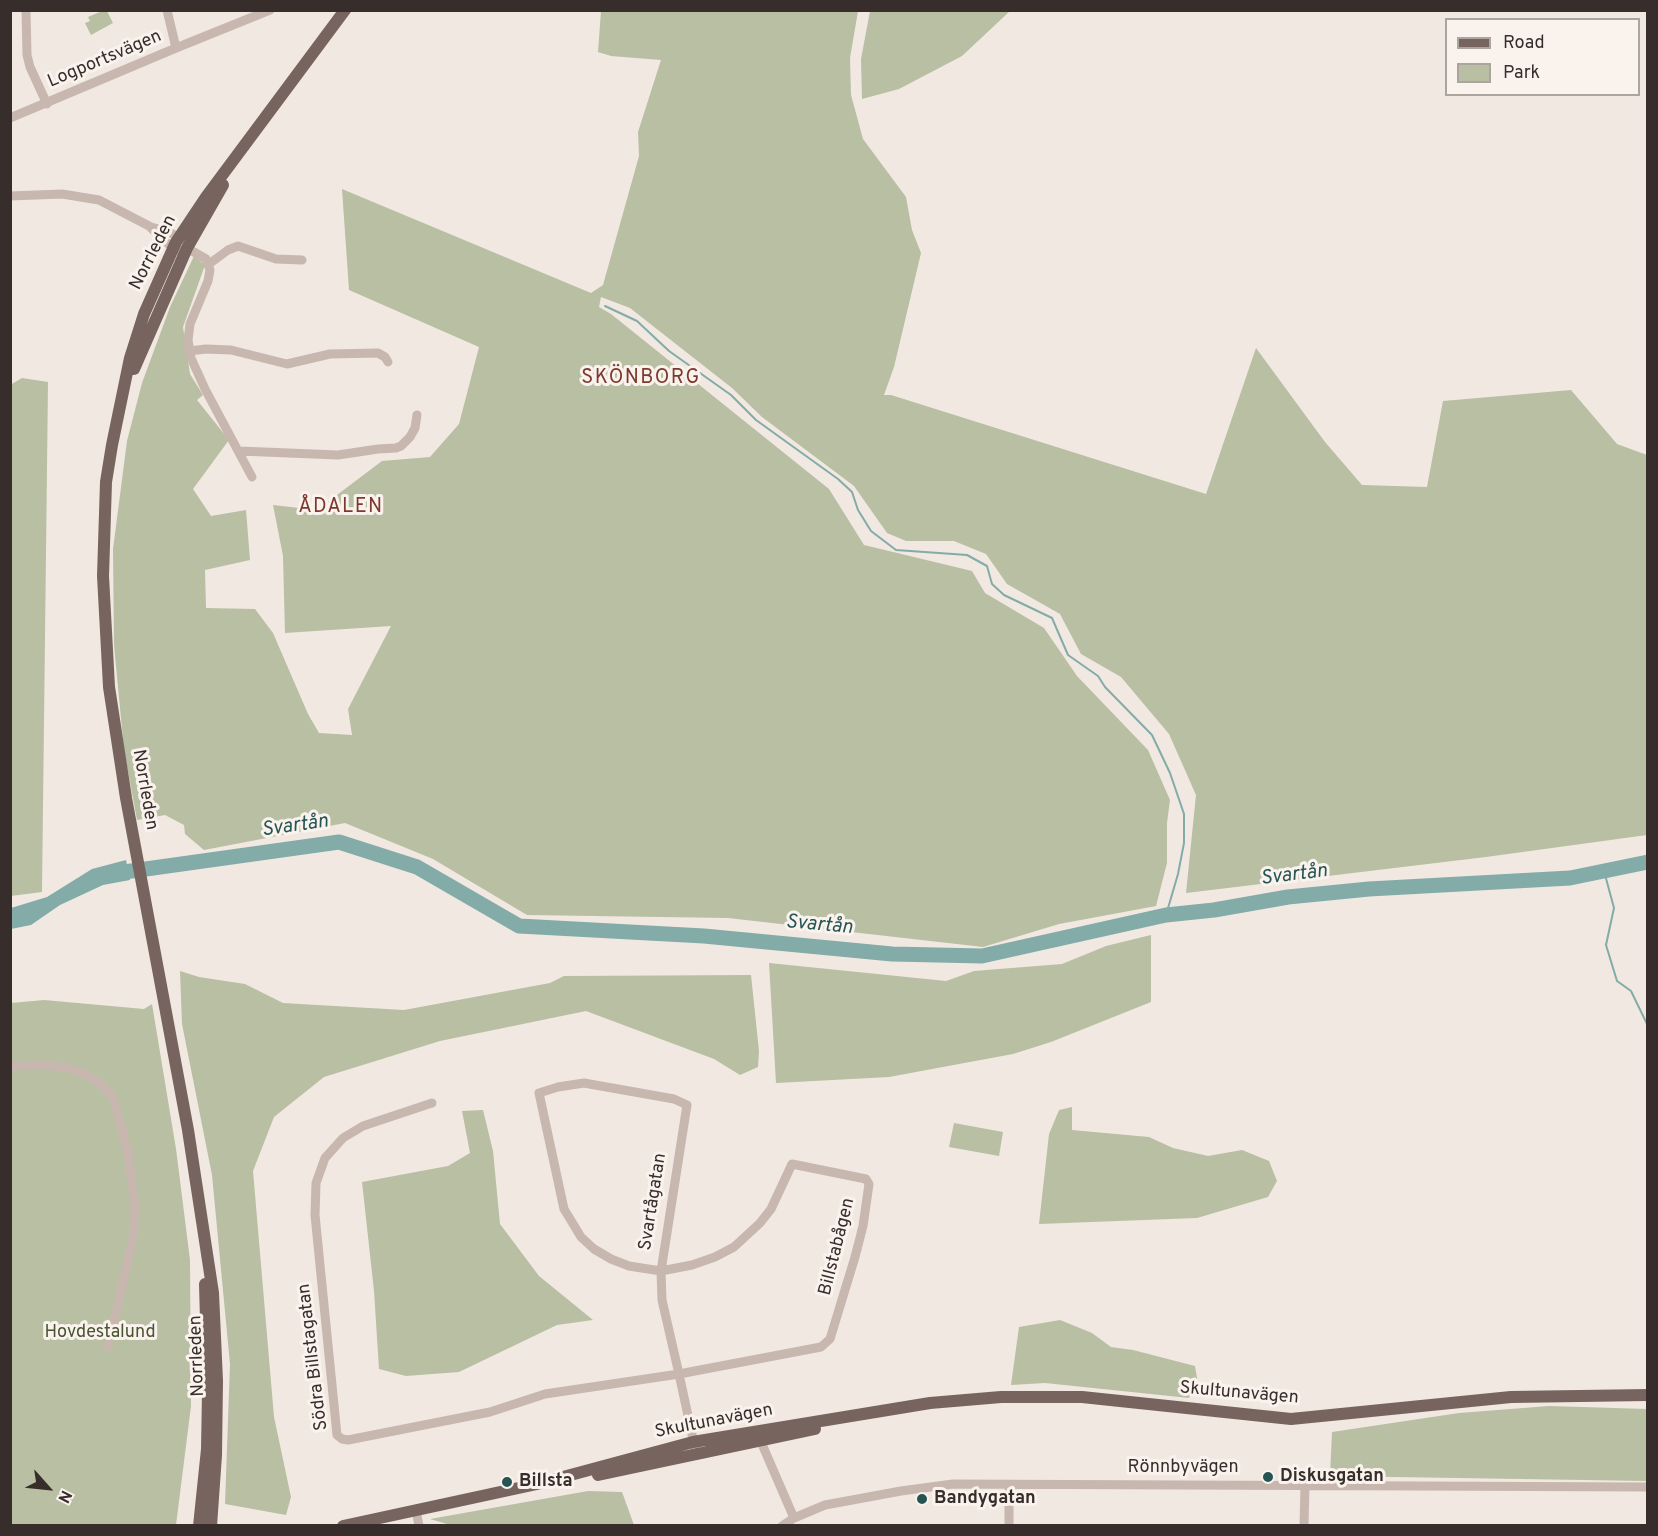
<!DOCTYPE html>
<meta charset="utf-8">
<style>
body{margin:0}
#map{position:relative;width:1658px;height:1536px;overflow:hidden;background:#f1e8e1;font-family:Overpass,sans-serif}
canvas{display:block}
.frame{position:absolute;inset:0;border:12px solid #372e2b;pointer-events:none}
.legend{position:absolute;left:1445px;top:18px;width:195px;height:78px;box-sizing:border-box;background:#f9f2ed;border:2px solid #aba49f;margin:0;padding:8px 10px;list-style:none;font-size:18px;color:#372e2b}
.legend li{display:flex;align-items:center;gap:12px;height:30px}
.legend b{width:30px;border:2px solid #aba49f}
.north{position:absolute;left:18px;top:1458px;width:60px;height:60px;-webkit-text-stroke:4px #f9f2ed;paint-order:stroke;rotate:117deg;font-size:16px;font-weight:700;line-height:24px;text-align:center;color:#372e2b}
.north::after{content:'';display:block;margin:auto;width:21px;height:27px;background:#372e2b;clip-path:polygon(50% 0,100% 100%,50% 72%,0 100%)}
</style>
<div id="map">
<canvas width="1658" height="1536"></canvas>
<div class="frame"></div>
<ul class="legend">
<li><b style="height:8px;background:#77645e"></b>Road</li>
<li><b style="height:16px;background:#b8bfa2"></b>Park</li>
</ul>
<div class="north">N</div>
</div>
<script>
const g = document.querySelector('canvas').getContext('2d');
g.lineJoin = 'round';
function fillPath(path, color) {
  g.fillStyle = color;
  g.fill(path, 'evenodd');
}
function toPath(rows) {
  const path = new Path2D();
  for (const r of rows) {
    path.moveTo(r[0], r[1]);
    for (let i = 2; i < r.length; i += 2) path.lineTo(r[i], r[i + 1]);
  }
  return path;
}
function trace(path, color, width, dash) {
  g.strokeStyle = color;
  g.lineWidth = width;
  g.lineCap = dash ? 'butt' : 'round';
  g.setLineDash(dash || []);
  g.stroke(path);
}
function drawText(font, color, halo, rows, align = 'center') {
  g.font = font + ' Overpass,sans-serif';
  g.lineWidth = 6;
  g.setLineDash([]);
  g.textBaseline = 'middle';
  g.strokeStyle = halo;
  g.fillStyle = color;
  for (const [text, x, y, turn = 0] of rows) {
    g.save();
    g.translate(x, y);
    g.rotate((+turn || 0) * Math.PI / 180);
    g.textAlign = isNaN(turn) ? turn : align;
    if (halo) g.strokeText(text, 0, 0);
    g.fillText(text, 0, 0);
    g.restore();
  }
}
fillPath(toPath([
 [107,11,113,23,91,35,85,23,90,21,88,17,102,11],
 [601,11,858,11,850,58,851,95,863,139,906,197,912,230,921,253,894,367,884,395,891,395,1206,494,1256,348,1325,442,1362,485,1427,487,1443,401,1571,390,1617,444,1647,455,1647,835,1486,857,1186,893,1196,795,1169,734,1121,677,1081,654,1060,614,1007,584,986,554,954,541,906,541,887,533,854,486,762,417,732,388,630,308,601,297,599,307,611,314,829,489,864,545,972,571,985,593,1044,628,1077,676,1148,750,1170,800,1167,823,1167,863,1156,906,1059,924,983,947,728,918,527,915,433,859,345,823,204,850,185,834,184,825,165,815,137,820,124,750,114,645,113,549,127,441,142,383,170,307,194,256,205,265,183,327,190,374,203,395,197,400,229,440,193,489,211,516,246,510,250,560,205,570,206,608,255,609,273,633,308,714,319,733,352,735,348,709,391,626,285,633,283,556,273,505,317,510,382,461,430,457,459,424,479,347,349,290,342,189,591,293,603,285,639,156,638,132,661,60,611,56,598,52],
 [870,11,870,10,1010,11,962,56,899,89,862,99,861,59],
 [22,378,48,382,42,892,11,896,10,385],
 [1151,935,1151,1002,1051,1042,1013,1054,889,1077,776,1083,769,963,946,981,974,971,1062,964,1106,946],
 [180,971,199,977,245,984,283,1003,404,1010,550,983,564,976,751,975,759,1051,758,1067,740,1075,714,1059,586,1011,440,1041,324,1077,274,1117,253,1171,274,1417,291,1497,286,1515,225,1504,230,1364,212,1175,182,1024],
 [44,1000,144,1009,152,1004,176,1149,190,1260,191,1406,176,1525,11,1526,11,1003],
 [1072,1107,1072,1130,1149,1137,1173,1148,1208,1156,1242,1150,1269,1161,1277,1181,1268,1197,1197,1218,1039,1224,1049,1134,1059,1110],
 [483,1110,493,1151,500,1224,539,1276,593,1320,557,1325,459,1372,406,1376,379,1369,374,1291,362,1182,448,1166,470,1153,462,1111],
 [954,1123,1003,1132,999,1156,949,1147],
 [1060,1320,1092,1333,1111,1347,1133,1350,1195,1366,1197,1378,1189,1398,1045,1383,1011,1385,1019,1327],
 [1549,1406,1647,1409,1647,1481,1330,1476,1332,1432,1459,1413],
 [588,1491,622,1492,634,1525,454,1526,430,1519]
]), '#b8bfa2');
fillPath(toPath([
 [126,860,130,880,103,885,60,905,31,925,11,929,11,908,47,897,92,869]
]), '#83aba8');
trace(toPath([
 [605,306,637,321,669,351,731,395,756,420,838,479,852,492,858,510,871,531,896,550,967,555,987,566,992,584,1004,595,1052,618,1068,655,1098,676,1105,687,1152,735,1170,773,1184,814,1184,843,1178,874,1166,915],
 [1604,871,1614,908,1606,945,1617,981,1631,991,1648,1026]
]), '#83aba8', 2);
trace(toPath([
 [110,874,339,842,417,867,519,926,704,936,892,954,982,956,1166,915,1214,910,1288,897,1369,889,1570,878,1648,862]
]), '#83aba8', 15);
trace(toPath([
 [26,10,27,55,30,67,47,104],
 [167,10,176,48],
 [10,118,176,48,270,10],
 [10,196,62,194,99,200,151,227,167,231,184,240],
 [151,228,167,243,184,254],
 [187,248,206,259,210,270,208,281,190,324,188,340,191,358,205,389,252,477],
 [209,264,228,250,238,246,276,259,302,260],
 [189,351,206,349,231,350,287,364,330,354,378,353,385,357,388,362],
 [239,451,338,455,378,449,396,448,401,446,410,437,415,428,417,415],
 [10,1066,44,1065,69,1068,87,1075,103,1086,113,1097,128,1153,135,1206,133,1238,108,1347],
 [432,1103,363,1126,343,1138,325,1158,316,1183,315,1215,337,1435,342,1439,348,1440,490,1412,545,1394,679,1374,821,1347,830,1339,855,1257,863,1226,869,1184,866,1179,792,1164,771,1209,760,1223,734,1247,715,1257,692,1265,661,1271,629,1266,611,1259,594,1249,581,1237,564,1209,539,1093,558,1087,584,1083,674,1099,687,1105,661,1271,662,1300,679,1374,695,1448],
 [758,1435,794,1518],
 [1009,1485,1009,1526],
 [416,1510,419,1526],
 [782,1526,794,1518,825,1505,901,1491,953,1484,1648,1487],
 [1304,1526,1305,1484]
]), '#c8b7ae', 9);
trace(toPath([
 [134,369,187,248,223,185],
 [598,1475,815,1429],
 [199,1526,207,1449,208,1392,205,1284],
 [211,1526,216,1455,217,1381,213,1293,188,1130,126,798,109,687,103,576,106,482,112,445,130,358,144,314,176,242,206,197,345,10],
 [343,1526,537,1484,693,1442,930,1403,1001,1397,1082,1397,1291,1419,1511,1397,1648,1395]
]), '#77645e', 12);
for (const [x, y, r, color] of [
 [1268,1477,6,"#255453"],
 [507,1482,6,"#255453"],
 [922,1499,6,"#255453"]
]) {
  const dot = new Path2D();
  dot.arc(x, y, r, 0, 2 * Math.PI);
  g.fillStyle = color;
  g.fill(dot);
  trace(dot, '#f9f2ed', 2);
}
drawText('18px', '#372e2b', '#f9f2ed', [
 ["Logportsvägen",105,60,-23],
 ["Norrleden",154,253,-63],
 ["Norrleden",144,790,80],
 ["Svartågatan",654,1202,-81],
 ["Billstabågen",838,1247,-76],
 ["Norrleden",198,1356,-92],
 ["Södra Billstagatan",314,1357,-97],
 ["Skultunavägen",1239,1394,5],
 ["Skultunavägen",714,1422,-11],
 ["Rönnbyvägen",1183,1468]
]);
drawText('18px', '#4a5332', '#f9f2ed', [
 ["Hovdestalund",100,1333]
]);
drawText('bold 18px', '#372e2b', '#f9f2ed', [
 ["Diskusgatan",1280,1477],
 ["Billsta",519,1482],
 ["Bandygatan",934,1499]
], 'left');
g.letterSpacing = '1.5px';
drawText('20px', '#7d392d', '#f9f2ed', [
 ["SKÖNBORG",641,379],
 ["ÅDALEN",341,508]
]);
g.letterSpacing = '0px';
drawText('italic 20px', '#255453', '#f9f2ed', [
 ["Svartån",295,827,-8],
 ["Svartån",1294,876,-7],
 ["Svartån",819,926,5]
]);
</script>
